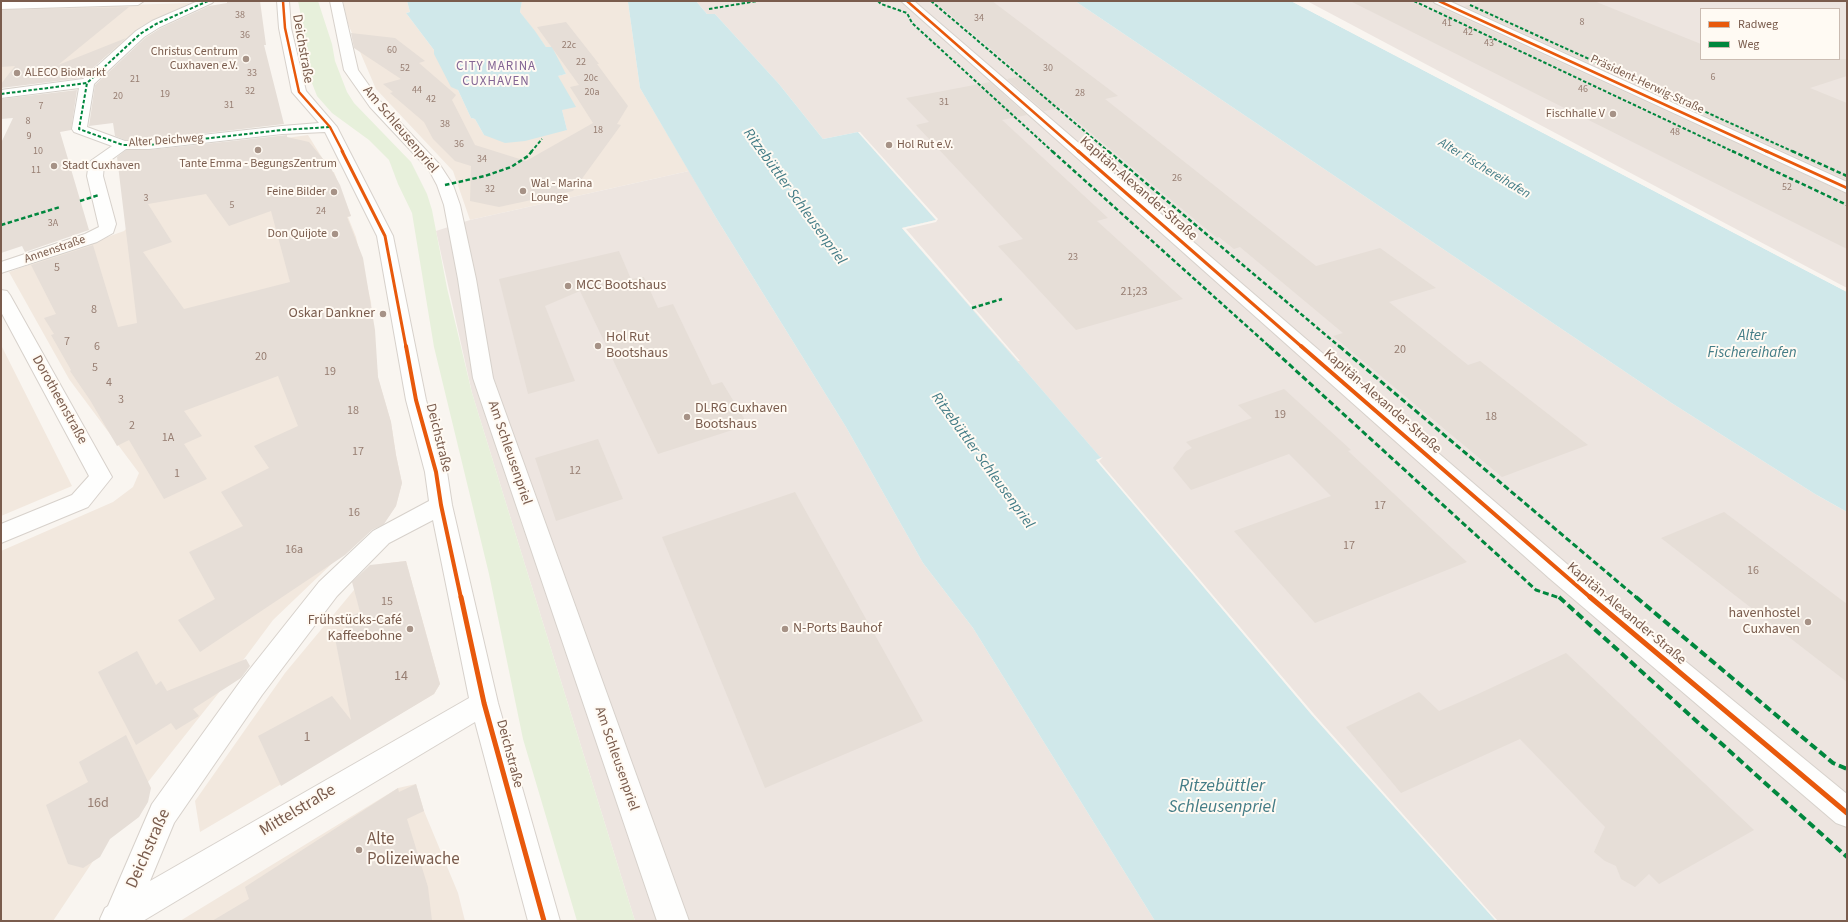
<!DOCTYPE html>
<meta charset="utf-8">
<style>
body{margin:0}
#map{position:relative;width:1848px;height:922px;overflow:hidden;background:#f9f5f0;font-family:"Source Sans 3",sans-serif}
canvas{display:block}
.frame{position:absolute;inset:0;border:2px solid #7a5c4d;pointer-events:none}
.legend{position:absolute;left:1700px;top:8px;width:140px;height:52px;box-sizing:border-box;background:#fffaf3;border:1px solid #cabbb1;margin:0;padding:5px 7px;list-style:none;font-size:12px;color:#7a5c4d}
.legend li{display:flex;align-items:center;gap:8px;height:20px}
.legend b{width:20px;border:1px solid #cabbb1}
</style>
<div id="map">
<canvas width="1848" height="922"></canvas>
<div class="frame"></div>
<ul class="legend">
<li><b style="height:5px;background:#e8590c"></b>Radweg</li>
<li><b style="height:5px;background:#00873e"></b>Weg</li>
</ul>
</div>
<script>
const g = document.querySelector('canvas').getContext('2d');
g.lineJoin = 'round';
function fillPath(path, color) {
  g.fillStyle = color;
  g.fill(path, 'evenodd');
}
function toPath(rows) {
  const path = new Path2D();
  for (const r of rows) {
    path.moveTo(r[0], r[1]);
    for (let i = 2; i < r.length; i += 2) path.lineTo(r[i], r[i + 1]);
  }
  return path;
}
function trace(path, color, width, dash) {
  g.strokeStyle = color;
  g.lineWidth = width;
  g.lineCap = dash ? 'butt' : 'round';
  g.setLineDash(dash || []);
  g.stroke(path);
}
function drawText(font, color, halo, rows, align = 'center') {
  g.font = font + ' "Source Sans 3",sans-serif';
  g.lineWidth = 4;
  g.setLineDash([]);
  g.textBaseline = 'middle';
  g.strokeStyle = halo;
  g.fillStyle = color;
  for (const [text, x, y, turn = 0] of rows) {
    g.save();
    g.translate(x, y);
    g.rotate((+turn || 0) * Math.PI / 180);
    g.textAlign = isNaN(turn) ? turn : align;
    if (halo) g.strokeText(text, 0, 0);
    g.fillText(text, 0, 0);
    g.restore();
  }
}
fillPath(toPath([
 [343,1,407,1,410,12,406,13,434,50,458,90,471,118,475,119,484,135,567,130,562,110,557,76,566,74,520,12,522,1,626,1,628,2,640,88,689,171,470,220,453,171,376,89,348,24],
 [190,3,142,26,120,47,82,70,30,81,1,84,1,9],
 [308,135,331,172,334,172,351,216,348,217,356,237,371,302,378,378,391,422,396,455,402,483,396,506,382,526,366,531,273,620,221,690,136,797,53,921,1,921,1,551,113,502,133,487,139,473,69,379,9,272,124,231,134,221,149,157],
 [1,345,72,486,1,516],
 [406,561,440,684,434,694,200,832,195,801,285,673,354,590,381,564],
 [416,784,424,811,458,893,465,921,180,921,398,788]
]), '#f2e8de');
fillPath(toPath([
 [696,1,1075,1,1670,402,1815,494,1847,512,1847,921,1496,921,1312,715,1096,460,1100,457,902,228,935,220,858,132,823,139,779,84,715,14,707,14],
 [1307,1,1847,1,1847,288],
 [1701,9,1839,9,1839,59,1701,59],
 [689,171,715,216,846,427,923,563,973,628,1155,921,635,921,472,393,436,231,470,220]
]), '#ede5e0');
fillPath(toPath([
 [298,1,318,1,332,44,335,61,347,92,354,103,411,162,427,194,432,210,447,288,472,393,635,921,577,921,523,739,489,574,434,347,412,213,398,184,389,160,369,140,332,113,317,96,310,78,307,46]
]), '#e7f0db');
fillPath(toPath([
 [407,1,522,1,520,12,535,31,546,47,552,47,566,74,558,76,576,107,562,110,567,130,525,141,505,143,484,135,475,119,471,118,458,90,451,87,434,54,434,50,406,13,410,12],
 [626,1,696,1,707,14,715,14,779,84,823,139,858,132,936,220,902,228,1101,458,1096,460,1312,715,1496,921,1155,921,973,628,923,563,846,427,715,216,640,88,628,2],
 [1075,1,1291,1,1847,292,1847,512,1815,494,1670,402]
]), '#d0e8ea');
fillPath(toPath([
 [1291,1,1295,1,1847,290,1847,292],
 [858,132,860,132,938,219,936,222,906,229,1020,361,1018,361,902,228,936,220],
 [1103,457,1099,461,1313,713,1498,921,1496,921,1312,715,1096,460]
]), '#f9f5f0');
fillPath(toPath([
 [227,1,260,1,266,45,264,45,284,124,149,140,125,140,115,136,113,123,89,126,95,85,145,38,161,28,209,6,227,3],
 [934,1,992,1,1118,96,1105,99,1316,266,1380,248,1436,288,1389,302,1468,365,1480,361,1588,445,1502,477,1333,336,1343,333,1240,247,1234,249,1219,237,1217,238,1061,108,1044,111,1007,79,1023,76],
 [1350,1,1410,1,1433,12,1446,10,1847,194,1847,249],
 [1488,1,1594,1,1701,44,1701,59,1847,59,1847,76,1810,88,1847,103,1847,180,1464,6],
 [129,7,58,65,126,38,82,78,1,88,1,84,15,66,1,67,1,10],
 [566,22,599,64,597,64,628,106,617,124,621,125,573,191,499,207,470,201,471,166,455,161,433,139,424,122,390,93,393,92,383,84,401,79,354,48,351,33,395,38,425,61,419,63,456,95,452,100,475,145,526,161,593,123,570,87,579,85,537,27],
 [990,82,1027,115,1002,120,1108,218,1097,221,1183,299,1076,330,998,246,1023,239,916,125,929,122,906,98],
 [77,90,71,130,60,132,89,230,25,252,22,246,1,253,1,143,13,118,1,119,1,99],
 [287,135,287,137,309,142,323,159,326,159,340,185,351,216,347,217,363,258,375,330,378,377,391,422,396,455,402,483,396,506,384,524,372,530,345,555,200,652,178,620,215,599,189,552,243,526,221,492,269,468,254,446,298,426,278,376,184,411,202,436,184,444,207,479,164,499,129,440,117,446,90,400,70,371,71,370,51,335,54,334,44,318,56,314,31,265,93,245,118,327,137,323,117,157,126,150,149,150],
 [206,194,229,226,271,211,290,282,184,309,143,252,172,242,148,204],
 [619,251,631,279,644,277,658,308,673,304,712,385,722,382,748,425,658,454,580,291,545,306,575,381,528,394,499,279],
 [1284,389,1351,450,1348,451,1467,562,1315,623,1234,531,1331,496,1289,454,1191,490,1173,468,1186,451,1192,448,1186,442,1252,418,1238,405],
 [598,439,623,499,556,521,535,458],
 [795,492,923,721,765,788,662,537],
 [1724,512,1847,604,1847,682,1661,538],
 [406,561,440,684,434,694,281,786,258,736,332,696,351,720,334,633,346,628,344,619,360,612,352,582,370,565],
 [137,651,156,685,161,681,167,691,246,659,250,666,241,678,193,709,199,716,176,730,171,723,136,745,98,672],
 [1566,653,1754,830,1659,884,1649,874,1635,887,1621,879,1616,866,1605,861,1594,852,1605,827,1520,739,1401,793,1346,727,1419,692,1439,711,1478,694],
 [126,735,151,788,148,802,139,817,110,839,100,857,83,868,68,864,46,805,88,782,79,762],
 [416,784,424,811,407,819,428,887,432,921,212,921,249,899,245,887,398,788,399,792]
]), '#e6ded7');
const minor = toPath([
 [1,1,144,1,138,5,1,9,1,1],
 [198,1,214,1,212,3,160,27,144,37,94,84,87,127,125,141,149,141,282,126,319,123,292,92,279,28,277,1,289,1,291,28,306,91,337,127,393,236,426,400,447,472,452,505,498,703,560,921,528,921,475,722,143,921,101,921,100,919,105,908,108,906,152,804,242,679,319,582,373,531,429,501,425,472,406,400,377,236,325,132,282,134,149,149,126,149,104,165,103,176,116,224,113,233,97,242,1,273,1,262,85,234,99,227,87,176,89,163,92,160,112,146,74,132,72,129,79,88,1,98,1,90,83,79,136,31,152,21,198,1],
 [433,520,469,698,150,881,174,823,262,695,337,596,389,543,433,520],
 [330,1,342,1,358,70,380,101,440,165,453,185,460,205,476,279,493,378,689,921,657,921,473,378,458,279,444,205,437,185,429,170,370,107,344,70,330,1],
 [901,1,914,1,1567,564,1847,794,1847,827,1836,823,1549,578,901,1],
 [1433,1,1449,1,1847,182,1847,193,1435,3,1433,1],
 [1,290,7,291,10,295,112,477,88,507,1,543,1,524,72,495,89,476,1,312,1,290]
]);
trace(minor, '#d7d1cb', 2);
fillPath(minor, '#fefefd');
trace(toPath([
 [208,1,156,24,140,34,87,83,79,129,123,145,149,145,282,130,330,127],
 [878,1,881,4,907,13,912,23,1053,152],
 [931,1,1109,152],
 [1414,1,1734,152],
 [1470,5,1794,152],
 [709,9,757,1],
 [1,94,87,83],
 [531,152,542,139]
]), '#00873e', 2, [3.5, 2]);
trace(toPath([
 [1052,151,1270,347],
 [1108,151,1340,347],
 [1732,151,1847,205],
 [1792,151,1847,176],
 [445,185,485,176,511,167,528,156,532,151],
 [80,201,99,195],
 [1,225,60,207],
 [972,308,1002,299]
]), '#00873e', 2.5, [4.5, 2.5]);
trace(toPath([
 [1269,346,1536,590,1560,598],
 [1339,346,1637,598]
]), '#00873e', 3, [6, 3]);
trace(toPath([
 [1559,597,1847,857],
 [1636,597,1833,763,1847,769]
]), '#00873e', 4, [8, 4]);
trace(toPath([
 [283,1,285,28,299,92,330,127,343,152],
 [907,1,1079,152],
 [1439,1,1768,152]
]), '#e8590c', 2.5);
trace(toPath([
 [342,151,385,236,406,347],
 [1078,151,1302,347],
 [1766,151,1847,188]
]), '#e8590c', 3);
trace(toPath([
 [406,346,416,400,436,472,441,505,461,598],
 [1301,346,1591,598]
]), '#e8590c', 4);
trace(toPath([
 [461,597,484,703,544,921],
 [1590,597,1847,813]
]), '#e8590c', 5);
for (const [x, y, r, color] of [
 [246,59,4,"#a69286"],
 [17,73,4,"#a69286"],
 [1613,114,4,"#a69286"],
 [889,145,4,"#a69286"],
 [258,150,4,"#a69286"],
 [54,166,4,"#a69286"],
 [523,191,4,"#a69286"],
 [334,192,4,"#a69286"],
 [335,234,4,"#a69286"],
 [568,286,4,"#a69286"],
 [383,314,4,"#a69286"],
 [598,346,4,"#a69286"],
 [687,417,4,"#a69286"],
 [1808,622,4,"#a69286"],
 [410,629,4,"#a69286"],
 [785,629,4,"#a69286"],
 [359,850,4,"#a69286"]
]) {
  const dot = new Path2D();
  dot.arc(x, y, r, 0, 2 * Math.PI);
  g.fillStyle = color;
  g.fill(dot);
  trace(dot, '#fffaf3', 1.5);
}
drawText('10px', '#977e72', null, [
 ["38",240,16],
 ["34",979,19],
 ["8",1582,23],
 ["41",1447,24],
 ["42",1468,33],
 ["36",245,36],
 ["43",1489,44],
 ["22c",569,46],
 ["60",392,51],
 ["22",581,63],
 ["52",405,69],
 ["30",1048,69],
 ["33",252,74],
 ["6",1713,78],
 ["20c",591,79],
 ["21",135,80],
 ["46",1583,90],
 ["44",417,91],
 ["32",250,92],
 ["20a",592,93],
 ["28",1080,94],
 ["19",165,95],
 ["20",118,97],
 ["42",431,100],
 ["31",944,103],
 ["31",229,106],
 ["7",41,107],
 ["8",28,122],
 ["38",445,125],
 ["18",598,131],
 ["48",1675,133],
 ["9",29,137],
 ["36",459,145],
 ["10",38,152],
 ["34",482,160],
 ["11",36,171],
 ["26",1177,179],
 ["52",1787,188],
 ["32",490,190],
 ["3",146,199],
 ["5",232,206],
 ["24",321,212],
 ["3A",53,224],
 ["23",1073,258]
]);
drawText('12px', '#7a5c4d', '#fffaf3', [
 ["Christus Centrum",238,52],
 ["Cuxhaven e.V.",238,66],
 ["ALECO BioMarkt",25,73,"left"],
 ["Fischhalle V",1605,114],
 ["Hol Rut e.V.",897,145,"left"],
 ["Tante Emma - BegungsZentrum",258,164,"center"],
 ["Stadt Cuxhaven",62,166,"left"],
 ["Wal - Marina",531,184,"left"],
 ["Lounge",531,198,"left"],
 ["Feine Bilder",326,192],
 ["Don Quijote",327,234]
], 'right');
drawText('12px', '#7a5c4d', '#fffaf3', [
 ["Präsident-Herwig-Straße",1647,85,25],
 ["Alter Deichweg",166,141,-4],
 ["Annenstraße",55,250,-19]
]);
drawText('12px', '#977e72', null, [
 ["5",57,268],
 ["21;23",1134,292],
 ["8",94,310],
 ["7",67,342],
 ["6",97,347],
 ["20",1400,350],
 ["20",261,357],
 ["5",95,368],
 ["19",330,372],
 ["4",109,383],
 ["3",121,400],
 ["18",353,411],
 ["19",1280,415],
 ["18",1491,417],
 ["2",132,426],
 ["1A",168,438],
 ["17",358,452],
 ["12",575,471],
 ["1",177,474],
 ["17",1380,506],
 ["16",354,513],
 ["17",1349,546],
 ["16a",294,550],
 ["16",1753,571],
 ["15",387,602]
]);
g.letterSpacing = '1px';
drawText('13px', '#846695', '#fffaf3', [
 ["CITY MARINA",496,67],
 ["CUXHAVEN",496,82]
]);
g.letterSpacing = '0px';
drawText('italic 13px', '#437c86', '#fffaf3', [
 ["Alter Fischereihafen",1484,169,31]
]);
drawText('14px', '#7a5c4d', '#fffaf3', [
 ["Deichstraße",302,49,80],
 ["Am Schleusenpriel",400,130,50],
 ["Kapitän-Alexander-Straße",1138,189,41],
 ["Dorotheenstraße",59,400,61],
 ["Kapitän-Alexander-Straße",1382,402,41],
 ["Deichstraße",438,438,76],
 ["Am Schleusenpriel",509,453,71],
 ["Kapitän-Alexander-Straße",1626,614,40],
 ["Deichstraße",509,754,75],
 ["Am Schleusenpriel",616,759,71]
]);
drawText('14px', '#7a5c4d', '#fffaf3', [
 ["MCC Bootshaus",576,286],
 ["Oskar Dankner",375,314,"right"],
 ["Hol Rut",606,338],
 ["Bootshaus",606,354],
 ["DLRG Cuxhaven",695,409],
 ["Bootshaus",695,425],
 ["havenhostel",1800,614,"right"],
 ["Cuxhaven",1800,630,"right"],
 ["Frühstücks-Café",402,621,"right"],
 ["Kaffeebohne",402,637,"right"],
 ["N-Ports Bauhof",793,629]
], 'left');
drawText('14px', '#977e72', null, [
 ["14",401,677],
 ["1",307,738],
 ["16d",98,804]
]);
drawText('italic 15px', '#437c86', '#fffaf3', [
 ["Ritzebüttler Schleusenpriel",794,197,54],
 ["Alter",1752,337],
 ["Fischereihafen",1752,354],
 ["Ritzebüttler Schleusenpriel",982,461,54]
]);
drawText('17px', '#7a5c4d', '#fffaf3', [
 ["Mittelstraße",298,811,-31],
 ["Deichstraße",149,849,-66]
]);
drawText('17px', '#7a5c4d', '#fffaf3', [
 ["Alte",367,840],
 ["Polizeiwache",367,860]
], 'left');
drawText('italic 18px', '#437c86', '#fffaf3', [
 ["Ritzebüttler",1222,787],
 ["Schleusenpriel",1222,808]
]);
</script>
